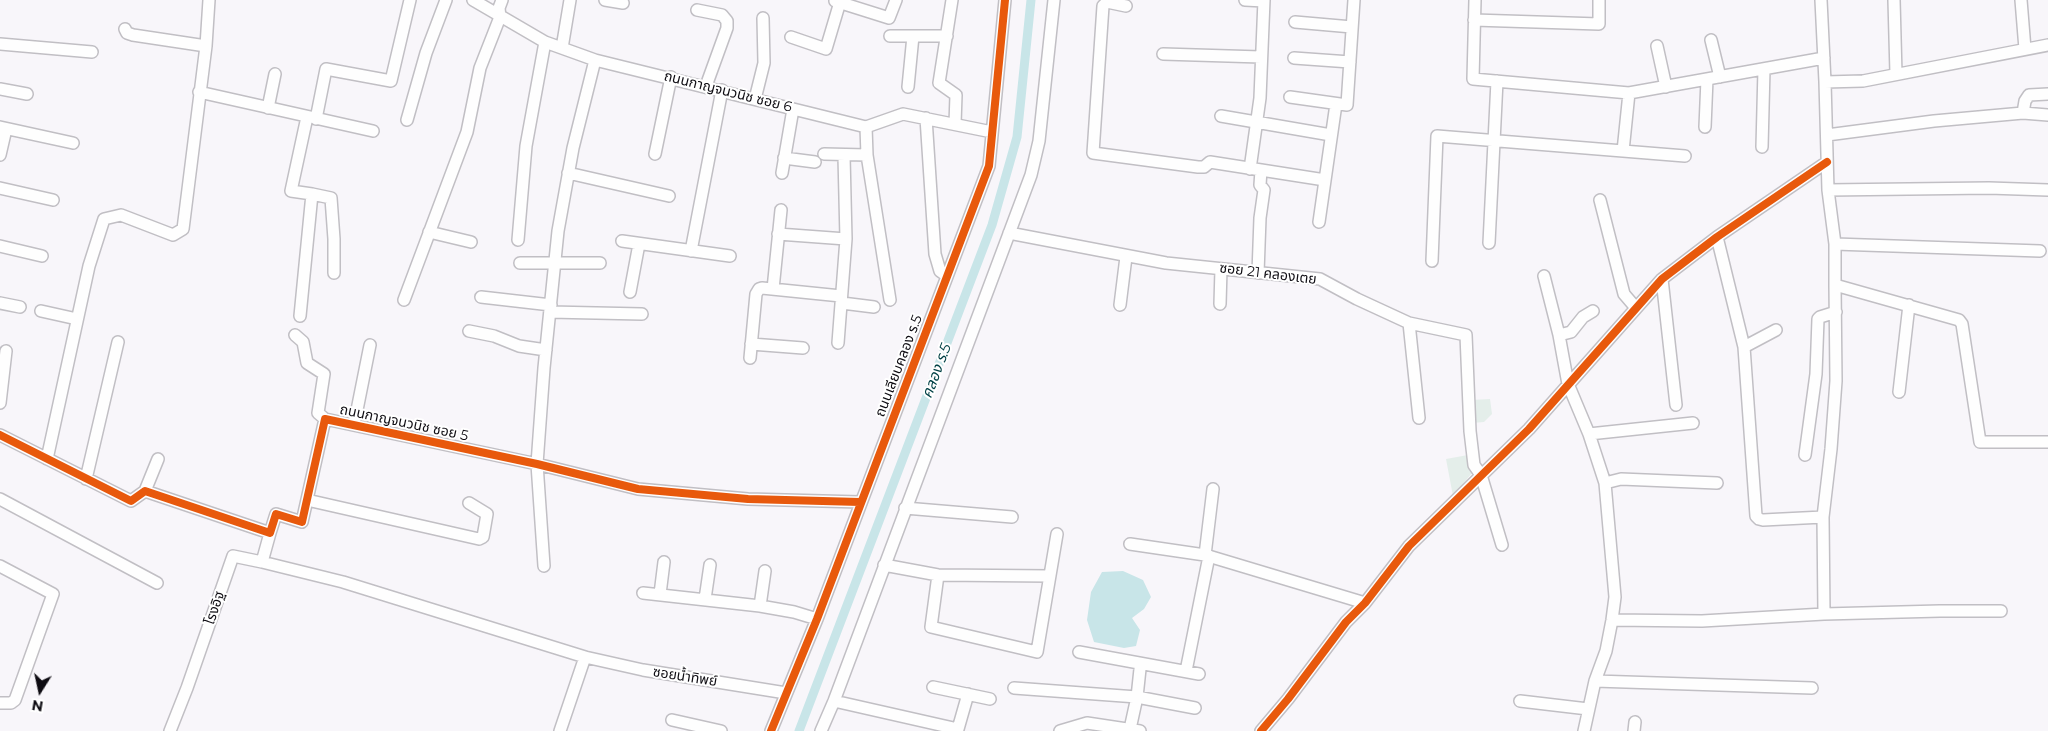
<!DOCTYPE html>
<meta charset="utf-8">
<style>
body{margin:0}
#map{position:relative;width:2048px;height:731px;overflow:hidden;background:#f8f6fa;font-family:Montserrat,sans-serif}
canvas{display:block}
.north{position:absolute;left:15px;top:666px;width:50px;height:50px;-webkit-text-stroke:4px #fff;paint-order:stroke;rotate:190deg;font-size:14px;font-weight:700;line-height:20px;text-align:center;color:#0e0c12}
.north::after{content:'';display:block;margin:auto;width:18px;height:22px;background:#0e0c12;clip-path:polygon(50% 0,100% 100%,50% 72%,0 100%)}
</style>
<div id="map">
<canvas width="2048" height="731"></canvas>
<div class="north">N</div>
</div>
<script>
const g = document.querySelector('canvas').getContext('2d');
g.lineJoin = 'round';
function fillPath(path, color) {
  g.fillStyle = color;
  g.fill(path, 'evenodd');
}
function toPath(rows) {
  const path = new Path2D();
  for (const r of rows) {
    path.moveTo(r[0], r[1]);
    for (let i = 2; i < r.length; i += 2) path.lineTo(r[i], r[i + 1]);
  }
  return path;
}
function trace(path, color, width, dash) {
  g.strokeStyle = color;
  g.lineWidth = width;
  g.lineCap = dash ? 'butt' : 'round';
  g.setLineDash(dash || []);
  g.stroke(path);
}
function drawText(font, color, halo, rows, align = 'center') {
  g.font = font + ' Montserrat,"Noto Sans Thai",sans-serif';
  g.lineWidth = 4;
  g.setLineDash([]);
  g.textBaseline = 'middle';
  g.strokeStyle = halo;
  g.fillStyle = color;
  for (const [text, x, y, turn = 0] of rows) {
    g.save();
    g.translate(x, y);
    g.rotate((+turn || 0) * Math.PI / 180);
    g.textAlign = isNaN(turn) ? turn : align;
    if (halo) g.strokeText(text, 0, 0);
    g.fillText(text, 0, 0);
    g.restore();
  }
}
fillPath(toPath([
 [1490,399,1492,414,1484,422,1472,423,1471,400],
 [1468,455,1472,473,1453,496,1446,459]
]), '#e4eeea');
fillPath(toPath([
 [1123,571,1143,580,1151,597,1144,609,1132,618,1140,630,1136,646,1124,648,1094,642,1087,620,1091,592,1102,572]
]), '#c8e5e8');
trace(toPath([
 [799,731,992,225,1017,137,1031,0]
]), '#c8e5e8', 9);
const minor = toPath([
 [473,0,545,42,595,60,866,127,903,114,992,132],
 [605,0,623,3],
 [952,0,939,83,956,95,955,124],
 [1245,0,1264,1],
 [1475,0,1473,79,1629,93,1824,58],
 [1821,0,1825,82,1828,190,1835,244,1835,285,1959,320,1962,324,1980,442,2048,442],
 [1894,0,1896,74],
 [2021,0,2025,49],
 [835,1,889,18,896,0],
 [1126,6,1107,2,1103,6,1093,153,1198,167,1204,167,1210,162,1325,180],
 [697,10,722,15,727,21,727,28,706,86],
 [1474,20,1599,24,1599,0],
 [1295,22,1352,27],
 [125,29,127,33,133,35,206,46],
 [890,36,947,36],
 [791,37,826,49,840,2],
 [1711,40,1720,77],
 [0,44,92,52],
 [1657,46,1666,87],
 [562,48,570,0],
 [1163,54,1261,57],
 [1294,58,1350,62],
 [1825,82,1863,81,2048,45],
 [908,87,913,36],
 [0,89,27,94],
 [199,92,373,131],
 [1290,97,1347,105,1354,0],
 [755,99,764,63,763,18],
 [268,108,275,74],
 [2023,113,2025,101,2029,95,2048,94],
 [1221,116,1331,135],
 [926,118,935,254,940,271,947,276],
 [316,119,326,69,391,81,410,0],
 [407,120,426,53,446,0],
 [0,127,73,143],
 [866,127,867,155,890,300],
 [1705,127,1707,79],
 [1827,135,1934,121,2023,113,2048,115],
 [1762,147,1764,69],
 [1623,151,1629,93],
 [655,154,671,77],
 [824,154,867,155],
 [0,155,6,129],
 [784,158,815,162],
 [1250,169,1260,98,1264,0],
 [568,173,669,196],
 [782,173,793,109],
 [0,188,53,200],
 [1828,190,1989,188,2048,190],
 [312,194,331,198,334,239,334,273],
 [1600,200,1624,294,1636,308],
 [1319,222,1336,104],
 [429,232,471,242],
 [1009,233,1166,263,1320,279,1357,299,1409,323,1466,335,1470,431,1474,465,1481,475,1502,545],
 [778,234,846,239],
 [1717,237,1744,347,1756,516,1759,519,1763,520,1823,517],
 [518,240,526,146,545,42],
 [622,241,730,256],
 [1489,243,1497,81],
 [1835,244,2040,251],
 [0,246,42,256],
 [691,251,722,90],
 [1432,261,1437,136,1685,156],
 [520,263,600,263],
 [1258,273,1260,218,1264,190,1260,185,1261,170],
 [1544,276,1559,335,1568,384,1589,434,1605,483,1613,574,1615,597,1612,620,1606,651,1595,681,1584,731],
 [1662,279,1676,405],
 [773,289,781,210],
 [630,292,639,244],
 [481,297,551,305],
 [404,300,467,132,480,68,500,17,499,8,502,0],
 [0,303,20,307],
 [842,303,874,307],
 [1220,304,1221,269],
 [1120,305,1126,257],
 [41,311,77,319],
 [550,312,642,314],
 [300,316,312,194,291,191,307,117],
 [1409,323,1419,418],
 [469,331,494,336,519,346,546,350],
 [295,335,303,342,307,363,324,374,318,413,325,419],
 [1559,335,1571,332,1583,317,1593,311],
 [838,343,846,239,844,156],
 [751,344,803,348],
 [1744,347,1776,330],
 [750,358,756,294,759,289,762,288,841,296],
 [1899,392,1909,305],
 [0,403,6,351],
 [354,425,370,345],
 [1589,434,1693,423],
 [0,435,131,501,145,491,270,533,276,514,302,522,325,419,537,464,638,489,748,499,860,502],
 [1805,455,1816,374,1818,319,1820,317,1836,312],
 [47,459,89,266,104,219,121,215,173,235,183,229,206,46,209,0],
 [86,479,118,342],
 [1605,483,1621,479,1717,483],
 [145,491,158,459],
 [0,499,157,583],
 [307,500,479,539,483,537,487,514,469,503],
 [905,508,1012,517],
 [270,533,262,562,343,582,585,657,643,670,786,693],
 [1130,544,1205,555,1365,603],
 [1205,555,1213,489],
 [884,565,938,575,1050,576],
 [0,566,53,594,15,700,11,703,0,703],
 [544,566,537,464,544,368,558,231,573,148,595,60],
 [938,575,931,627,1037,652,1057,534],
 [643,593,760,606,794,612,817,619],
 [660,594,664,562],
 [705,599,710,565],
 [760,606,765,571],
 [1824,614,1823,517,1831,449,1836,381,1835,285],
 [1612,620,1702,621,1824,614,1940,611,2001,611],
 [1079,652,1199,674],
 [1186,671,1209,556],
 [1595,681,1812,688],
 [933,687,990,699],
 [1014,688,1137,697,1195,708],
 [834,701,958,729,968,694],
 [1520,701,1588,709],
 [672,720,721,731],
 [1130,729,1137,697,1140,669],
 [170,731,187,688,233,556,262,562],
 [560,731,585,657],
 [771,731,817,619,989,166,1005,0],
 [821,731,834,701,1031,175,1039,141,1054,0],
 [1060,731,1087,723,1140,731],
 [1261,731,1288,699,1346,622,1365,603,1409,546,1529,429,1662,279,1717,237,1827,162],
 [1634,731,1635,722]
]);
trace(minor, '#c1bfc4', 14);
trace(minor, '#fefefe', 11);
trace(toPath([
 [0,435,131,501,145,491,270,533,276,514,302,522,325,419,537,464,638,489,748,499,860,502],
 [771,731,817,619,989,166,1005,0],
 [1261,731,1288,699,1346,622,1365,603,1409,546,1529,429,1662,279,1717,237,1827,162]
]), '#e8590c', 8);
drawText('14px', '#0e0c12', '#fff', [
 ["ถนนกาญจนวนิช ซอย 6",728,92,14],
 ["ซอย 21 คลองเตย",1268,274,7],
 ["ถนนเลียบคลอง ร.5",899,366,-69],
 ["ถนนกาญจนวนิช ซอย 5",404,423,12],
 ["โรงอิฐ",215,608,-71],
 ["ซอยน้ำทิพย์",685,677,9]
]);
drawText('italic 15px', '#004145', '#fff', [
 ["คลอง ร.5",937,371,-69]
]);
</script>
